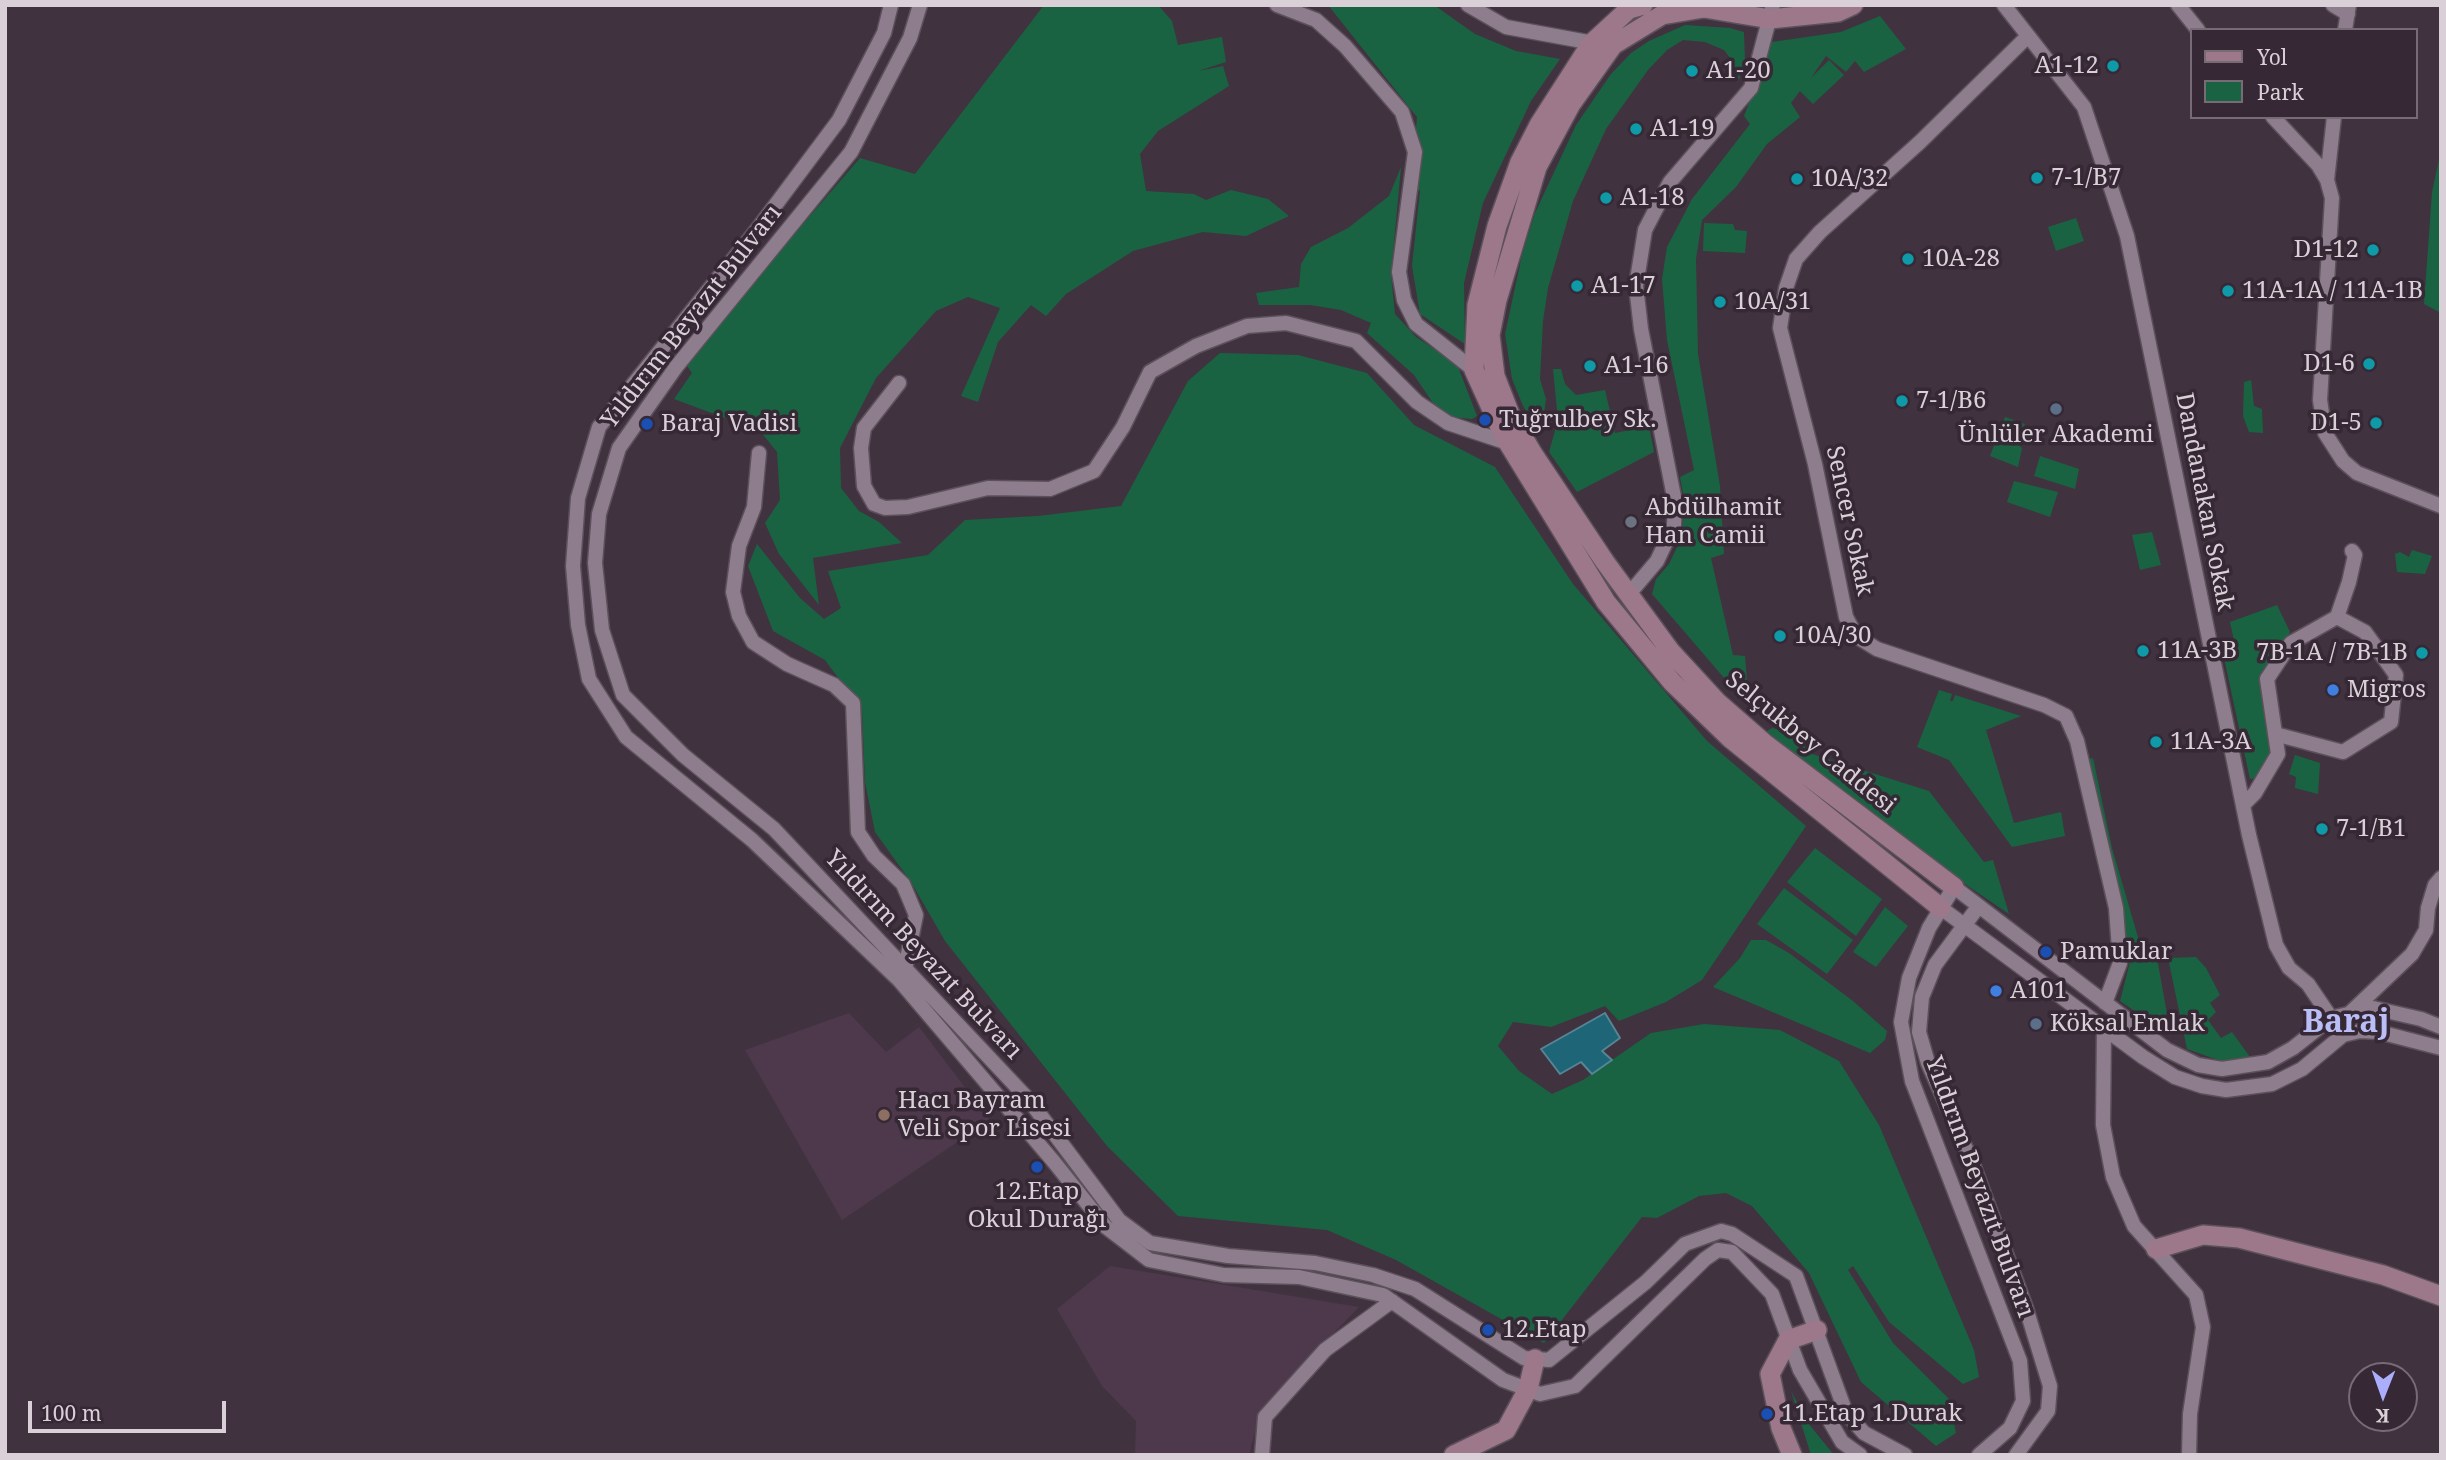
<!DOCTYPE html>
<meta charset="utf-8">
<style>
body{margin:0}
#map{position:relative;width:2446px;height:1460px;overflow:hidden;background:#41323f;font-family:"Noto Serif",serif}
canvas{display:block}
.frame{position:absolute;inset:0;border:7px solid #d9d0d8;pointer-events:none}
.legend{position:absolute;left:2190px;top:28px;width:228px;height:91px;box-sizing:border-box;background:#362835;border:2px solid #776b76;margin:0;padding:9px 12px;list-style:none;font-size:21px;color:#d9d0d8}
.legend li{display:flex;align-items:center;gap:14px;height:35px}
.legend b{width:35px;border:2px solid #776b76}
.north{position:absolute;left:2348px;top:1362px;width:70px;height:70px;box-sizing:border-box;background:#362835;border:2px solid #776b76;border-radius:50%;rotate:181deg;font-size:19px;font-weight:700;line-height:28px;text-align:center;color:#d9d0d8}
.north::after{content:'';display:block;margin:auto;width:24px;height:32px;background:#abaffb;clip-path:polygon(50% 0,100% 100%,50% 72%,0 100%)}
.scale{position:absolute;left:28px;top:1401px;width:198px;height:32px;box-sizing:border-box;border:4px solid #d9d0d8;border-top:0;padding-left:9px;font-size:21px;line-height:24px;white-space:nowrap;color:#d9d0d8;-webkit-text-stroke:5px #362835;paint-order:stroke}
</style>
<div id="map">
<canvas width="2446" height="1460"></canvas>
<div class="frame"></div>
<ul class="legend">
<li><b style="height:9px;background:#9c788a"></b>Yol</li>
<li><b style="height:19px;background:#1a6342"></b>Park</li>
</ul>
<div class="north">K</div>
<div class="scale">100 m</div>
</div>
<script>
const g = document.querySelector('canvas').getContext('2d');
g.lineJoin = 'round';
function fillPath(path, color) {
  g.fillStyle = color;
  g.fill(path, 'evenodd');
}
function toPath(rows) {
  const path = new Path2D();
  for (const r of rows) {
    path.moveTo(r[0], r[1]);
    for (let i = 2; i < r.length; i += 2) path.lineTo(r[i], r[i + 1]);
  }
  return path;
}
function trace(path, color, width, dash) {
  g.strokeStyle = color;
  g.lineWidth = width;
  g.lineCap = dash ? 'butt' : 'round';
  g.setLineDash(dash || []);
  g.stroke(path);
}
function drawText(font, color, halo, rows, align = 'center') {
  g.font = font + ' "Noto Serif",serif';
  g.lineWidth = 7;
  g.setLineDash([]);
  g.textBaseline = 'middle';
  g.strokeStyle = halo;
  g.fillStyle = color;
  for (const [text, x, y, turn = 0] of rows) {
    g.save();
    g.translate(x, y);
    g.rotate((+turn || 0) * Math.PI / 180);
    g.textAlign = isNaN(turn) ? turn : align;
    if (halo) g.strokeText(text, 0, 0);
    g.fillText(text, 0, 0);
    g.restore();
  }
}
fillPath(toPath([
 [849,1013,886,1052,919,1027,990,1120,842,1220,745,1050],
 [1110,1266,1359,1307,1286,1382,1260,1413,1249,1455,1135,1454,1136,1421,1102,1386,1057,1309]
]), '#4d394b');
fillPath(toPath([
 [1044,5,1158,5,1172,21,1178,45,1222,37,1226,62,1198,71,1223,66,1229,86,1158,131,1140,154,1146,191,1194,194,1206,200,1231,190,1268,199,1289,216,1246,236,1203,232,1133,251,1066,294,1046,316,1031,305,998,342,978,402,961,396,1000,308,968,297,936,311,876,378,840,448,841,488,859,511,879,522,902,543,813,558,819,605,779,554,765,523,780,500,777,452,760,431,674,399,692,373,684,362,860,158,915,174],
 [1328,5,1434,5,1475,34,1516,51,1560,59,1531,101,1483,203,1464,283,1465,344,1420,314,1412,266,1420,190,1411,195,1417,117],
 [1880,16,1906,49,1864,72,1855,61,1846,72,1826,56,1811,78,1829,60,1844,75,1813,104,1800,91,1791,103,1800,117,1767,144,1736,187,1702,220,1696,259,1698,354,1720,486,1724,554,1711,558,1733,655,1745,656,1749,707,1652,594,1656,579,1669,564,1681,539,1685,504,1680,477,1694,470,1667,340,1662,279,1667,247,1692,199,1750,124,1744,116,1772,42,1841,32],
 [1685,25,1730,28,1744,32,1745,60,1739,79,1734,76,1734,63,1724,50,1705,42,1683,40,1667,50,1648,70,1606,129,1573,201,1548,288,1543,321,1540,379,1546,399,1541,434,1523,406,1512,379,1505,334,1522,255,1535,213,1576,125,1611,74,1631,53,1649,41],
 [2441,151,2441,313,2424,304,2432,192],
 [1401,167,1391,275,1395,314,1416,337,1457,364,1477,416,1472,419,1451,417,1435,406,1414,375,1367,333,1371,323,1341,310,1310,305,1259,305,1256,293,1299,287,1301,264,1311,247,1348,228,1389,196],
 [2076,218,2084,241,2056,251,2048,227],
 [1704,223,1733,224,1735,230,1747,231,1745,253,1703,251],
 [1220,353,1298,355,1367,373,1414,425,1495,467,1573,584,1707,741,1806,826,1702,980,1666,1002,1619,1021,1605,1006,1551,1027,1513,1022,1498,1046,1519,1071,1552,1094,1583,1080,1651,1033,1704,1024,1780,1030,1839,1061,1879,1125,1974,1350,1979,1377,1963,1384,1889,1322,1853,1266,1848,1270,1893,1343,1949,1399,1956,1433,1936,1446,1861,1382,1809,1273,1752,1206,1726,1193,1699,1196,1657,1218,1642,1217,1544,1343,1396,1260,1327,1230,1178,1216,1107,1146,945,941,911,882,875,832,865,782,862,710,825,660,773,631,748,566,757,544,800,598,824,619,841,608,828,571,928,555,965,520,1038,516,1121,506,1188,381],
 [1553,369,1561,369,1565,384,1576,395,1605,390,1615,433,1649,426,1654,452,1577,492,1549,452,1558,420],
 [2251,380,2254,406,2262,409,2263,433,2249,432,2243,416,2244,382],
 [2005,417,2025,424,2016,443,2022,448,2018,467,1990,456],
 [2040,456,2079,469,2075,489,2034,476],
 [2014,481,2058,492,2050,517,2007,502],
 [2152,532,2161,565,2140,570,2132,535],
 [2412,550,2432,556,2425,574,2397,572,2395,554,2400,552,2409,557],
 [2277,605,2290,632,2263,679,2272,752,2259,778,2250,779,2224,658,2237,654,2230,622],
 [1939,690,1952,694,1950,701,1953,701,1955,695,2021,716,1986,730,2014,823,2061,812,2065,836,2012,847,1949,760,1917,747],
 [1772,728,1811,738,1812,754,1929,791,1984,862,1993,860,2009,914,1893,835,1800,762,1767,731],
 [2295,755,2320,763,2318,794,2295,788,2296,777,2289,774],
 [2093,758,2112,848,2144,958,2157,958,2171,1036,2120,1001,2131,958,2082,761],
 [1815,848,1882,899,1856,936,1787,882],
 [1784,888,1853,940,1827,974,1757,924],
 [1885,907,1908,926,1876,967,1853,952],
 [1751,940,1766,940,1789,953,1853,1001,1887,1031,1885,1040,1870,1053,1713,987,1740,958],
 [2196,957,2206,968,2220,995,2210,1003,2216,1012,2208,1020,2221,1038,2232,1032,2255,1064,2229,1064,2187,1049,2168,958],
 [1791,1391,1808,1423,1834,1455,1811,1455]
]), '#1a6342');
const water = toPath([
 [1605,1013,1620,1038,1602,1051,1612,1060,1592,1074,1581,1062,1560,1074,1541,1049,1605,1013]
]);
fillPath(water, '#1e6577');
trace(water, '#568594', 2);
const street = toPath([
 [891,5,884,33,839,120,759,227,599,427,578,498,573,566,578,625,589,679,626,737,752,840,899,980,1054,1162,1106,1227,1149,1260,1224,1275,1299,1277,1383,1295,1503,1380,1540,1394,1575,1386,1705,1259,1718,1250,1732,1252,1772,1294,1800,1370,1842,1442,1860,1455],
 [920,5,910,38,851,152,676,367,619,448,599,514,595,563,602,630,623,695,683,755,774,829,1029,1100,1119,1220,1150,1243,1228,1256,1315,1263,1373,1275,1415,1289,1524,1358,1549,1360,1646,1282,1685,1244,1721,1231,1732,1234,1796,1276,1846,1413,1864,1433,1905,1455],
 [1277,5,1316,20,1345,46,1402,112,1415,152,1399,272,1404,300,1416,324,1474,370],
 [1468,5,1506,27,1599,44],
 [2004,5,2084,107,2127,236,2249,835,2276,945,2289,968,2308,984,2331,1018],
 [2178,5,2198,30],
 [2333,5,2348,14],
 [2345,30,2349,5],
 [2027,37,1920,142,1820,232,1796,259,1786,288,1780,328,1815,464,1846,617,1856,636,1877,649,2044,705,2066,716,2077,741,2116,908,2120,963,2105,1003],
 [2273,117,2318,165,2327,180,2332,198,2320,400,2325,433,2343,461,2357,473,2441,506],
 [2327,180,2334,117],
 [899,383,864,428,861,448,864,486,874,504,885,508,908,507,988,488,1050,489,1094,471,1123,427,1150,372,1196,346,1247,326,1286,323,1356,341,1417,402,1448,423,1508,443],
 [759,453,754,507,739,546,733,592,739,616,753,642,787,664,834,685,853,703,858,832,874,856,903,884,916,915,905,969],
 [1629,594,1657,561,1674,525,1675,502,1641,329,1636,286,1645,230,1670,182,1751,88,1773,5],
 [2275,734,2343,752,2391,722,2396,675,2365,632,2337,617],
 [2243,805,2255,793,2278,754,2267,679,2291,643,2337,617,2349,582,2355,555,2352,551],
 [1978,907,1935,965,1922,997,1919,1032,1928,1063,1974,1167,2026,1308,2050,1386,2048,1411,2016,1455],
 [1941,908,2143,1057,2175,1077,2202,1086,2226,1090,2272,1084,2302,1069,2343,1035,2360,1031,2379,1032,2441,1048],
 [2351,1012,2412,954,2426,930,2428,908,2435,885,2441,878],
 [2104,1029,2103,1125,2113,1177,2134,1226,2196,1295,2203,1327,2190,1414,2189,1455],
 [1262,1455,1265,1417,1325,1350,1392,1301],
 [1979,1455,2010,1428,2023,1401,2020,1361,1912,1081,1901,1022,1909,978,1929,928,1954,887,2167,1050,2198,1065,2222,1069,2268,1062,2293,1048,2331,1018,2373,1008,2421,1019,2441,1027]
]);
const secondary = toPath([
 [1643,5,1629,9,1591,44,1539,125,1520,162,1497,226,1477,305,1474,370,1504,436,1606,602,1672,682,1730,738,1941,908],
 [1853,5,1838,12,1770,19,1704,8,1662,15,1613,45,1571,104,1537,167,1497,300,1490,335,1495,376,1511,417,1533,454,1605,562,1671,652,1717,702,1764,743,1954,887],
 [2156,1249,2203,1235,2239,1238,2383,1275,2441,1296],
 [1454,1455,1506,1430,1528,1389,1535,1359],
 [1792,1455,1781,1428,1770,1374,1788,1340,1817,1330]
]);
trace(street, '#5c515b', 17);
trace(secondary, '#5c515b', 22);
trace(street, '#8e7d8d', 14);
trace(secondary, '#9c788a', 19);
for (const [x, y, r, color] of [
 [2113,66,7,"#0f9aa8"],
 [1692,71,7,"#0f9aa8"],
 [1636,129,7,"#0f9aa8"],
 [2037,178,7,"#0f9aa8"],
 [1797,179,7,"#0f9aa8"],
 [1606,198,7,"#0f9aa8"],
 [2373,250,7,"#0f9aa8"],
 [1908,259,7,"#0f9aa8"],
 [1577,286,7,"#0f9aa8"],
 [2228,291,7,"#0f9aa8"],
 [1720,302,7,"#0f9aa8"],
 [2369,364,7,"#0f9aa8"],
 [1590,366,7,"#0f9aa8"],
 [1902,401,7,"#0f9aa8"],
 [2056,409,7,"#5c6f8a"],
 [1485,420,7,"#1a4fb4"],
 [2376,423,7,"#0f9aa8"],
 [647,424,7,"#1a4fb4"],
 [1631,522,7,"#6b7280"],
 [1780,636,7,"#0f9aa8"],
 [2143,651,7,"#0f9aa8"],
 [2422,653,7,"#0f9aa8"],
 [2333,690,7,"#3f7fe0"],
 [2156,742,7,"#0f9aa8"],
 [2322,829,7,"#0f9aa8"],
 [2046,952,7,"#1a4fb4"],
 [1996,991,7,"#3f7fe0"],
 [2036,1024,7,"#5c6f8a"],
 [884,1115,7,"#8d6e63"],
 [1037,1167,7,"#1a4fb4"],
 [1488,1330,7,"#1a4fb4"],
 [1767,1414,7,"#1a4fb4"]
]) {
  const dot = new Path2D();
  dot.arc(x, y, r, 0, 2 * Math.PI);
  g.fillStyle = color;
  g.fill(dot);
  trace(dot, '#362835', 2.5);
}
drawText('24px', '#d9d0d8', '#362835', [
 ["A1-12",2099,66,"right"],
 ["A1-20",1706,71],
 ["A1-19",1650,129],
 ["7-1/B7",2051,178],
 ["10A/32",1811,179],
 ["A1-18",1620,198],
 ["D1-12",2359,250,"right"],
 ["10A-28",1922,259],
 ["A1-17",1591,286],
 ["11A-1A / 11A-1B",2242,291],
 ["10A/31",1734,302],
 ["D1-6",2355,364,"right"],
 ["A1-16",1604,366],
 ["7-1/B6",1916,401],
 ["Tuğrulbey Sk.",1499,420],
 ["D1-5",2362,423,"right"],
 ["Baraj Vadisi",661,424],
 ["Ünlüler Akademi",2056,435,"center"],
 ["Abdülhamit",1645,508],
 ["Han Camii",1645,536],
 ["10A/30",1794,636],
 ["11A-3B",2157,651],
 ["7B-1A / 7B-1B",2408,653,"right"],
 ["Migros",2347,690],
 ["11A-3A",2170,742],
 ["7-1/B1",2336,829],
 ["Pamuklar",2060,952],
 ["A101",2010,991],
 ["Köksal Emlak",2050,1024],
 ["Hacı Bayram",898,1101],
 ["Veli Spor Lisesi",898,1129],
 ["12.Etap",1037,1192,"center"],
 ["Okul Durağı",1037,1220,"center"],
 ["12.Etap",1502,1330],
 ["11.Etap 1.Durak",1781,1414]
], 'left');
drawText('24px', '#d9d0d8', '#362835', [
 ["Yıldırım Beyazıt Bulvarı",692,317,-52],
 ["Dandanakan Sokak",2204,502,79],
 ["Sencer Sokak",1849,521,78],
 ["Selçukbey Caddesi",1810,743,39],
 ["Yıldırım Beyazıt Bulvarı",923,955,47],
 ["Yıldırım Beyazıt Bulvarı",1979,1187,70]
]);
drawText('bold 32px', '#b9bef7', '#362835', [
 ["Baraj",2346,1023]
]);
</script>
